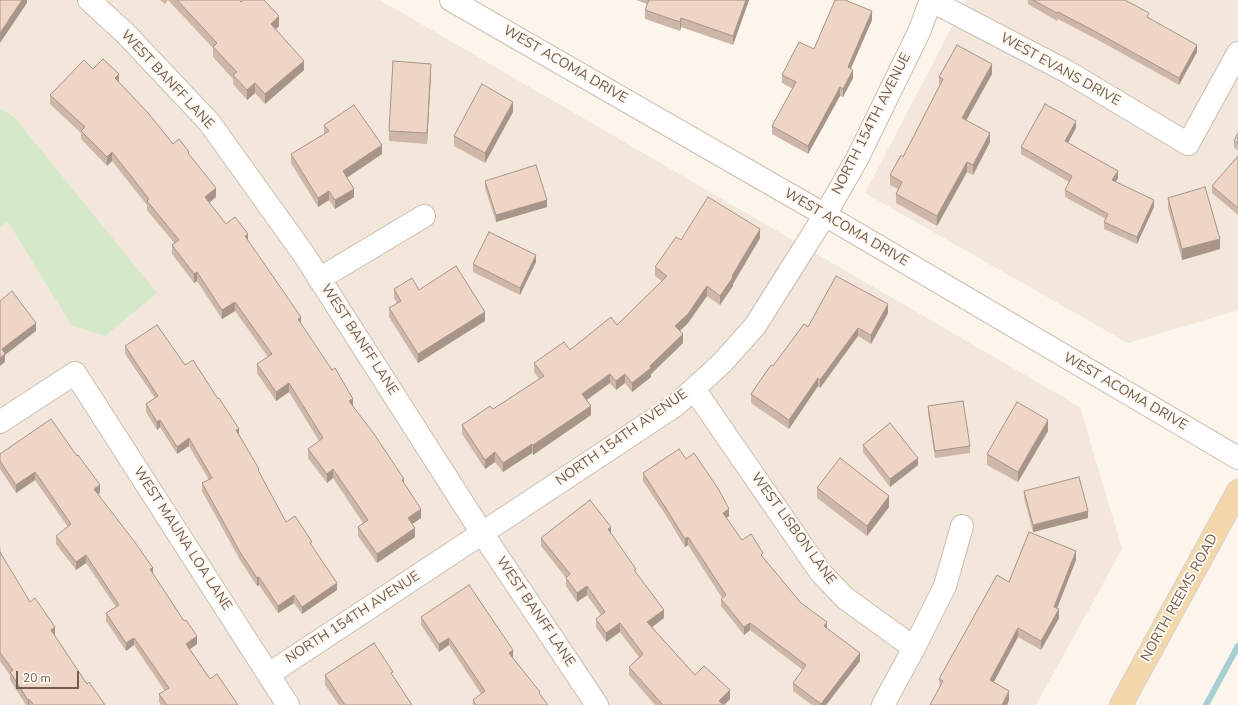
<!DOCTYPE html>
<style>
body{margin:0}
#map{position:relative;width:1238px;height:705px;overflow:hidden;background:#fbf5eb;font-family:"Nunito Sans",sans-serif}
canvas{display:block}
.scale{position:absolute;left:16px;top:671px;width:63px;height:18px;box-sizing:border-box;border:2px solid #745c50;border-top:0;padding-left:5px;font-size:12px;line-height:14px;white-space:nowrap;color:#745c50;-webkit-text-stroke:3px #fef9f1;paint-order:stroke}
</style>
<div id="map">
<canvas width="1238" height="705"></canvas>
<div class="scale">20 m</div>
</div>
<script>
const g = document.querySelector('canvas').getContext('2d');
g.lineJoin = 'round';
function fillPath(path, color) {
  g.fillStyle = color;
  g.fill(path, 'evenodd');
}
function toPath(rows) {
  const path = new Path2D();
  for (const r of rows) {
    path.moveTo(r[0], r[1]);
    for (let i = 2; i < r.length; i += 2) path.lineTo(r[i], r[i + 1]);
  }
  return path;
}
function trace(path, color, width, dash) {
  g.strokeStyle = color;
  g.lineWidth = width;
  g.lineCap = dash ? 'butt' : 'round';
  g.setLineDash(dash || []);
  g.stroke(path);
}
function drawText(font, color, halo, rows, align = 'center') {
  g.font = font + ' "Nunito Sans",sans-serif';
  g.lineWidth = 4;
  g.setLineDash([]);
  g.textBaseline = 'middle';
  g.strokeStyle = halo;
  g.fillStyle = color;
  for (const [text, x, y, turn = 0] of rows) {
    g.save();
    g.translate(x, y);
    g.rotate((+turn || 0) * Math.PI / 180);
    g.textAlign = isNaN(turn) ? turn : align;
    if (halo) g.strokeText(text, 0, 0);
    g.fillText(text, 0, 0);
    g.restore();
  }
}
fillPath(toPath([
 [0,0,380,0,1080,407,1122,549,1036,705,0,705,0,227,8,222,71,325,14,117,0,108],
 [966,0,1238,0,1238,310,1128,343,865,193]
]), '#f2e7da');
fillPath(toPath([
 [0,108,14,117,157,293,105,336,71,325,8,222,0,227]
]), '#d6e8ca');
trace(toPath([
 [1206,705,1238,646]
]), '#a7ced5', 6);
const minor = toPath([
 [89,0,126,34,209,122,305,256,482,533,597,705],
 [451,0,825,215,1238,458],
 [930,0,1066,71,1188,144,1238,53],
 [319,279,424,216],
 [694,389,821,573,845,598,914,648],
 [0,422,75,373,288,705],
 [269,674,676,405,722,363,755,326,825,215,857,159,919,32,931,0],
 [883,705,914,648,945,586,962,526]
]);
const major = toPath([
 [1121,705,1238,491]
]);
trace(minor, '#cdbdb1', 24);
trace(major, '#d8d1ce', 24);
trace(minor, '#fff', 22);
trace(major, '#f3d7aa', 22);
fillPath(toPath([
 [160,0,168,0,165,4],
 [168,0,240,0,241,2,279,26,276,29,304,70,265,104,255,93,247,100,233,84,233,79,213,57,213,48],
 [636,0,749,0,733,45,681,27,680,31,645,19,645,10,647,4],
 [1028,0,1125,0,1197,52,1179,85,1098,40,1058,19,1057,21,1028,4],
 [872,20,851,68,853,78,843,97,840,96,808,154,772,134,772,126,793,89,782,83,782,75,814,49],
 [431,74,427,144,389,141,389,131],
 [992,74,966,120,990,142,973,175,967,172,937,226,896,203,896,194,898,189,890,185,890,175,903,157,939,87,939,77],
 [119,82,173,144,189,155,216,197,209,203,226,224,248,241,353,407,404,484,421,518,412,524,415,537,377,563,358,536,358,527,363,523,333,478,327,483,308,458,308,449,319,441,289,392,276,401,257,373,257,364,268,357,235,311,222,319,197,281,194,283,172,254,172,245,175,244,147,210,147,205,112,161,107,166,81,139,81,133,50,104,50,95],
 [513,112,485,163,454,146,454,136],
 [324,125,382,154,347,178,354,197,335,209,329,200,318,207,291,163,291,154,324,134],
 [1076,128,1068,143,1118,178,1115,182,1154,207,1137,244,1104,229,1104,222,1106,219,1065,197,1065,190,1069,182,1021,154,1021,147],
 [1238,133,1238,150,1234,148,1234,141],
 [1238,156,1238,215,1212,193,1212,186],
 [485,181,547,207,496,222,485,188],
 [1168,198,1220,249,1182,260,1168,208],
 [760,238,733,284,733,286,720,305,707,296,688,323,680,331,683,343,651,374,651,377,632,392,625,383,616,390,610,383,587,400,591,415,533,455,532,453,503,472,495,462,485,469,462,434,462,425,493,409,539,379,534,372,534,363,570,350,617,325,662,281,655,276,655,267,681,240],
 [536,262,520,295,473,272,473,264],
 [394,289,419,290,485,321,418,363,389,317,389,308,397,303,394,298],
 [888,313,871,344,858,336,820,388,818,386,789,429,751,403,751,394,773,366,808,327],
 [125,346,185,365,239,435,286,522,312,547,337,590,302,614,294,603,278,613,259,585,257,586,240,560,202,491,202,483,209,480,189,446,177,454,160,427,157,430,146,412,146,404,155,398,125,354],
 [928,406,970,446,970,453,935,458,928,413],
 [1048,431,1018,482,987,465,987,454],
 [863,445,918,465,890,487,863,452],
 [0,454,100,493,98,494,153,574,197,644,190,649,210,679,238,705,161,705,159,702,159,694,165,691,134,645,126,651,106,621,106,613,116,607,86,563,76,570,56,544,56,536,68,527,35,480,16,493,0,469],
 [686,459,729,516,726,518,742,540,763,557,801,603,860,661,826,705,812,705,793,691,793,683,803,670,750,630,744,635,721,606,721,599,722,598,688,545,685,547,667,517,643,481,643,473],
 [817,488,889,507,867,536,817,498],
 [1024,491,1088,518,1033,532,1024,498],
 [611,534,636,573,664,618,652,627,695,675,730,699,724,705,655,705,629,675,629,667,639,657,620,632,606,642,596,627,596,619,601,615,587,595,577,602,566,586,566,578,541,546,541,538],
 [0,545,1,554,30,602,55,636,87,684,105,705,26,705,10,680,10,675,0,661],
 [1076,560,1057,608,1059,618,1041,650,1018,637,993,683,1009,700,1007,705,930,705,940,688,939,679,1009,582],
 [421,617,513,658,548,705,473,705,473,700,481,694,449,645,439,652,421,625],
 [325,675,393,676,412,705,339,705,325,685]
]), '#cdb7a9');
fillPath(toPath([
 [22,0,27,0,27,3,0,43,0,33],
 [746,0,749,0,733,45,733,36],
 [872,11,872,20,848,75,848,67],
 [279,16,279,26,271,34,271,24],
 [681,18,681,27,680,31,680,22],
 [1197,45,1197,52,1179,85,1179,78],
 [304,61,304,70,265,104,265,94],
 [431,64,431,74,427,144,427,133],
 [992,64,992,74,962,128,962,118],
 [853,70,853,78,843,97,843,89],
 [119,74,119,83,115,78],
 [255,83,255,93,247,100,247,90],
 [840,87,840,96,808,154,808,146],
 [513,102,513,112,485,163,485,153],
 [1076,121,1076,128,1065,148,1065,141],
 [990,133,990,142,973,175,973,165],
 [382,145,382,154,343,180,343,171],
 [112,152,112,161,107,166,107,157],
 [967,162,967,172,937,226,937,216],
 [1118,171,1118,178,1112,188,1112,180],
 [216,188,216,197,205,206,205,197],
 [354,189,354,197,335,209,335,200],
 [329,191,329,200,318,207,318,198],
 [547,200,547,207,496,222,496,215],
 [1154,200,1154,207,1137,244,1137,237],
 [760,229,760,238,733,284,733,286,720,305,720,296],
 [248,234,248,242,245,236],
 [1220,239,1220,249,1182,260,1182,249],
 [536,255,536,262,520,295,520,288],
 [197,272,197,281,194,283,194,274],
 [707,286,707,296,688,323,675,335,675,326],
 [235,302,235,311,222,319,222,310],
 [888,304,888,313,871,344,871,335],
 [485,312,485,321,418,363,418,354],
 [301,317,301,326,298,319],
 [36,323,36,331,5,355,5,362,0,366,0,358,2,349],
 [858,328,858,336,820,388,820,380],
 [683,334,683,343,651,374,651,377,632,392,632,383],
 [610,374,610,383,582,403,582,394],
 [625,374,625,383,616,390,616,381],
 [818,378,818,386,789,429,789,420],
 [289,383,289,392,276,401,276,392],
 [353,399,353,408,349,401],
 [591,406,591,415,533,455,533,445],
 [160,420,160,427,157,430,157,422],
 [1048,420,1048,431,1018,482,1018,472],
 [239,429,239,436,236,430],
 [189,438,189,446,177,454,177,447],
 [532,444,532,453,503,472,503,463],
 [495,452,495,462,485,469,485,460],
 [918,458,918,465,890,487,890,479],
 [333,469,333,478,327,483,327,474],
 [35,472,35,480,16,493,16,485],
 [404,479,404,488,402,480],
 [100,485,100,493,94,497,94,489],
 [889,496,889,507,867,536,867,526],
 [421,509,421,518,408,527,408,518],
 [729,509,729,516,723,521,723,513],
 [1088,511,1088,518,1033,532,1033,525],
 [611,527,611,535,608,529],
 [415,528,415,537,377,563,377,554],
 [688,537,688,545,685,547,685,539],
 [1076,551,1076,560,1054,616,1054,607],
 [86,555,86,563,76,570,76,562],
 [153,568,153,576,150,569],
 [259,577,259,585,257,586,257,578],
 [337,583,337,590,302,614,302,607],
 [587,586,587,595,577,602,577,593],
 [294,595,294,603,278,613,278,606],
 [1059,609,1059,618,1041,650,1041,641],
 [664,610,664,618,647,631,647,622],
 [827,622,827,630,824,626],
 [620,623,620,632,606,642,606,633],
 [750,623,750,630,744,635,744,627],
 [55,627,55,636,51,630],
 [1018,628,1018,637,990,689,990,680],
 [197,636,197,644,186,652,186,644],
 [134,638,134,645,126,651,126,643],
 [449,638,449,645,439,652,439,644],
 [513,650,513,658,509,653],
 [860,653,860,661,826,705,821,705,821,704],
 [730,690,730,699,724,705,719,705,719,701],
 [1009,691,1009,700,1007,705,1002,705],
 [29,699,29,705,28,705,28,700]
]), '#a7958a');
const building = toPath([
 [0,0,22,0,0,33,0,0],
 [177,0,240,0,241,2,243,0,264,0,279,16,271,24,304,61,265,94,255,83,247,90,233,75,237,72,213,47,217,43,177,0],
 [649,0,746,0,733,36,681,18,680,22,645,10,649,0],
 [835,0,845,0,872,11,848,67,853,70,843,89,840,87,808,146,772,126,796,82,782,75,799,42,814,49,835,0],
 [1033,0,1125,0,1149,13,1147,17,1197,45,1179,78,1098,33,1058,12,1057,13,1033,0],
 [957,45,992,64,962,118,990,133,973,165,967,162,937,216,896,194,902,182,890,175,901,155,903,157,943,79,939,77,957,45],
 [103,59,119,74,115,78,149,114,173,144,179,139,189,152,188,153,216,188,205,197,226,224,235,217,248,234,245,236,301,317,298,319,332,370,335,368,353,399,349,401,374,434,404,479,402,480,421,509,408,518,415,528,377,554,358,527,368,520,333,469,327,474,308,449,323,438,289,383,276,392,257,364,272,354,235,302,222,310,197,272,194,274,172,245,179,240,147,201,149,199,112,152,107,157,81,131,85,127,50,95,84,60,93,69,103,59],
 [393,61,431,64,427,133,389,131,393,61],
 [482,84,513,102,485,153,454,136,482,84],
 [1045,104,1076,121,1065,141,1118,171,1112,180,1154,200,1137,237,1104,222,1108,214,1065,190,1072,176,1021,147,1045,104],
 [354,105,382,145,343,171,354,189,335,200,329,191,318,198,291,154,329,131,324,125,354,105],
 [1238,133,1238,143,1234,141,1238,133],
 [1238,156,1238,208,1212,186,1238,156],
 [536,165,547,200,496,215,485,181,536,165],
 [1205,187,1220,239,1182,249,1168,198,1205,187],
 [708,197,760,229,732,276,733,277,720,296,707,286,688,314,675,326,683,334,650,366,651,368,632,383,625,374,616,381,610,374,582,394,591,406,533,445,532,444,503,463,495,452,485,460,462,425,490,406,493,409,544,376,534,363,564,342,570,350,611,317,617,325,667,276,655,267,676,237,681,240,708,197],
 [489,232,536,255,520,288,473,264,489,232],
 [456,266,485,312,418,354,389,308,401,301,394,289,412,278,419,290,456,266],
 [836,276,888,304,871,335,858,328,820,380,818,378,789,420,751,394,771,365,773,366,804,324,808,327,836,276],
 [12,291,36,323,2,349,5,354,0,358,0,301,12,291],
 [157,325,185,365,193,360,218,399,219,398,239,429,236,430,259,469,258,470,286,522,295,516,312,542,310,543,337,583,302,607,294,595,278,606,259,577,257,578,240,552,202,483,212,478,189,438,177,447,160,420,157,422,146,404,158,396,125,346,157,325],
 [963,401,970,446,935,451,928,406,963,401],
 [1017,402,1048,420,1018,472,987,454,1017,402],
 [51,419,77,456,78,455,100,485,94,489,134,541,153,568,150,569,184,621,186,620,197,636,186,644,210,679,217,674,238,705,167,705,159,694,169,688,134,638,126,643,106,613,119,605,86,555,76,562,56,536,71,524,35,472,16,485,0,461,0,454,51,419],
 [890,423,918,458,890,479,863,445,890,423],
 [679,449,686,459,694,453,719,490,729,509,723,513,742,540,751,534,763,553,761,555,801,603,827,622,824,626,860,653,821,704,793,683,806,665,750,623,744,627,721,599,726,595,688,537,685,539,667,510,643,473,679,449],
 [840,458,889,496,867,526,817,488,840,458],
 [1079,477,1088,511,1033,525,1024,491,1079,477],
 [590,500,611,527,608,529,636,569,634,570,664,610,647,622,695,675,704,666,730,690,719,701,724,705,663,705,629,667,643,654,620,623,606,633,596,619,605,612,587,586,577,593,566,578,570,574,541,538,590,500],
 [1029,532,1076,551,1054,607,1059,609,1041,641,1018,628,990,680,1009,691,1002,705,930,705,943,681,939,679,997,575,1009,582,1029,532],
 [0,552,30,602,35,598,55,627,51,630,87,684,89,682,105,705,34,705,29,699,28,700,10,672,13,670,0,653,0,552],
 [469,585,513,650,509,653,540,692,539,693,548,705,476,705,473,700,485,691,449,638,439,644,421,617,469,585],
 [374,643,393,672,391,673,412,705,345,705,325,675,374,643]
]);
fillPath(building, '#eed5c5');
trace(building, '#a7958a', 1);
drawText('14px', '#745c50', '#fef9f1', [
 ["WEST ACOMA DRIVE",565,65,30],
 ["WEST EVANS DRIVE",1060,70,29],
 ["WEST BANFF LANE",167,80,47],
 ["NORTH 154TH AVENUE",872,124,-63],
 ["WEST ACOMA DRIVE",846,228,30],
 ["WEST BANFF LANE",359,340,57],
 ["WEST ACOMA DRIVE",1125,392,30],
 ["NORTH 154TH AVENUE",622,438,-35],
 ["WEST LISBON LANE",793,529,54],
 ["WEST MAUNA LOA LANE",182,539,57],
 ["NORTH REEMS ROAD",1180,598,-61],
 ["WEST BANFF LANE",535,612,56],
 ["NORTH 154TH AVENUE",353,618,-33]
]);
</script>
